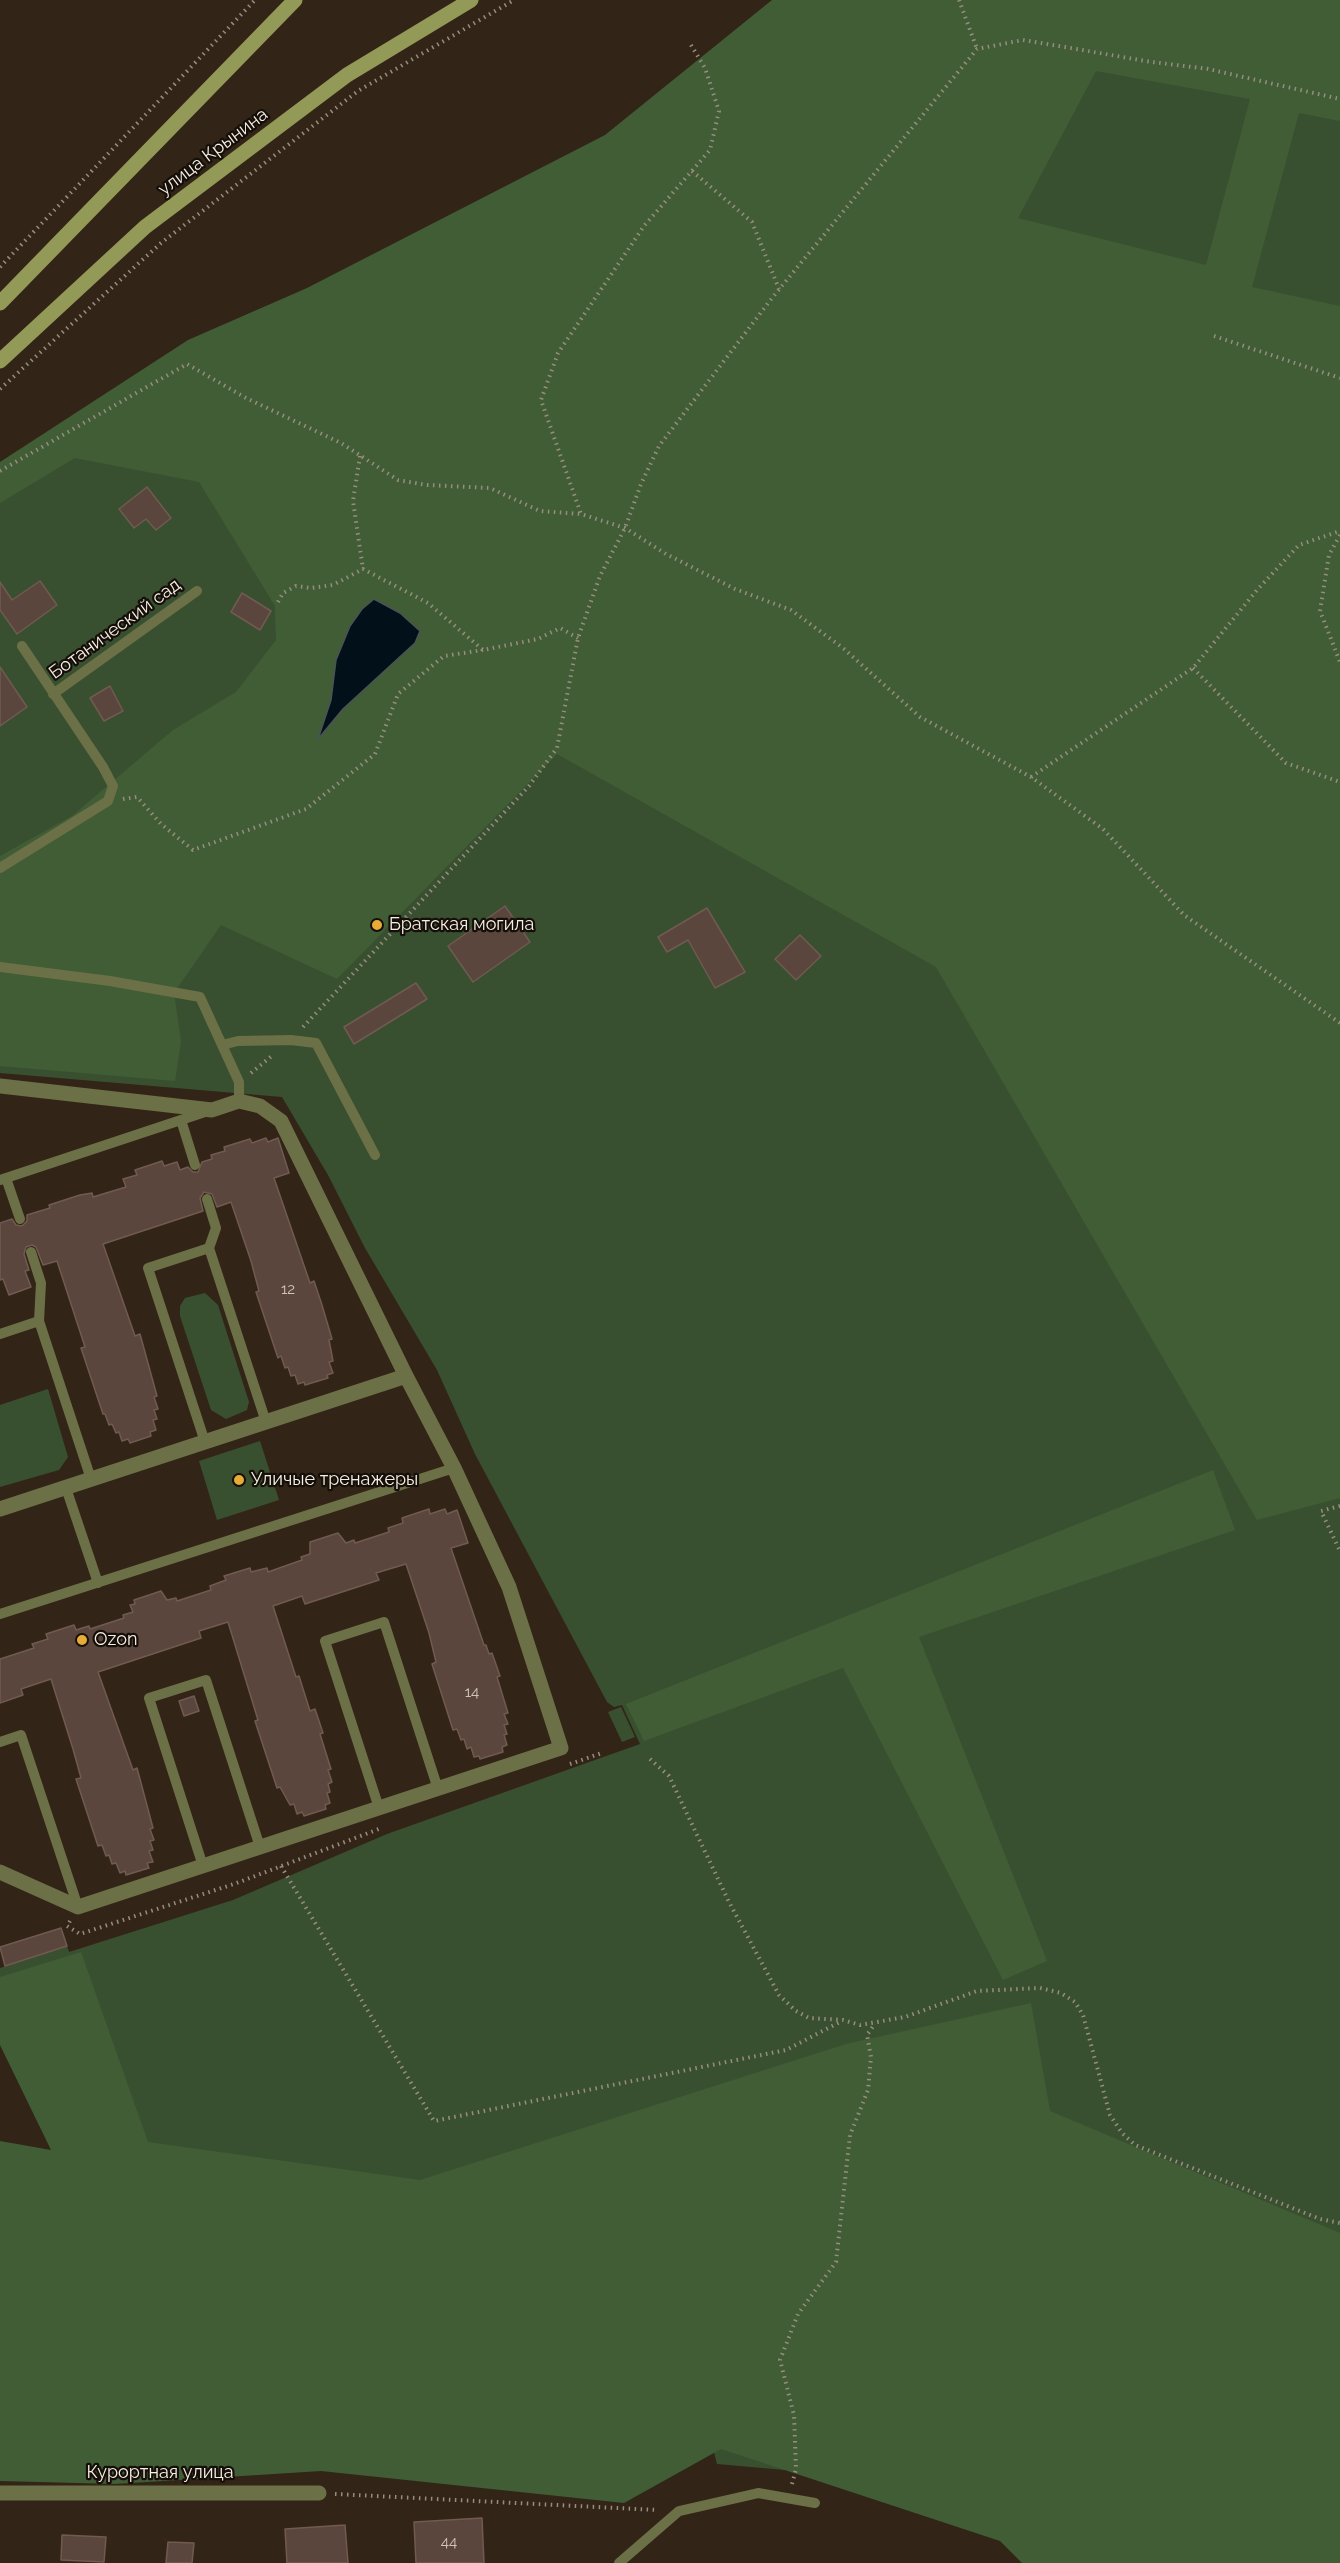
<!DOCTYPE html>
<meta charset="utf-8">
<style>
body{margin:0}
canvas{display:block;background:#322416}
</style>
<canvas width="1340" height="2563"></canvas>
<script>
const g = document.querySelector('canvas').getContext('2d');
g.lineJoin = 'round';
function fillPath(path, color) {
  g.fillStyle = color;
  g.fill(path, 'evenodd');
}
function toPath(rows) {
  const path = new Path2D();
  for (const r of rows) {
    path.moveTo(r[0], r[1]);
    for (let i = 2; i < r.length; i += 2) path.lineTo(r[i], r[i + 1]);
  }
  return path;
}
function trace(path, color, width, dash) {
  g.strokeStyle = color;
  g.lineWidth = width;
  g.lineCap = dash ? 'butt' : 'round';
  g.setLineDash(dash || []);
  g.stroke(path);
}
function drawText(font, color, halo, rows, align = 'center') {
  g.font = font + ' Raleway,sans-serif';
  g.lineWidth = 4.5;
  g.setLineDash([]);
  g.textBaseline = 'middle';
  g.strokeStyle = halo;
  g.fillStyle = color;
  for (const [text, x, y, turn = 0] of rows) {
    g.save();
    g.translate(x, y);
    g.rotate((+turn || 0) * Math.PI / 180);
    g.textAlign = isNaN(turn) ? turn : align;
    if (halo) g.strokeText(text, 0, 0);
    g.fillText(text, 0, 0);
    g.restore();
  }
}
fillPath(toPath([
 [1340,0,1340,2533,853,2476,717,2464,714,2452,419,2393,0,2008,0,1968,67,1946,69,1952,233,1900,387,1834,640,1744,622,1705,614,1707,607,1702,475,1454,437,1370,365,1248,328,1175,282,1097,0,1073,0,481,364,282],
 [205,1293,218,1305,249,1402,247,1410,226,1419,211,1410,180,1316,180,1306,185,1298],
 [48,1389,68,1457,59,1470,0,1487,0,1405],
 [260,1441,279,1500,217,1520,199,1461],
 [621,1707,635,1737,622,1742,608,1712]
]), '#395030');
fillPath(toPath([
 [772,0,1340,0,1340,121,1299,113,1252,287,1340,306,1340,1498,1257,1520,936,967,557,754,337,979,221,925,174,993,181,1041,175,1081,0,1066,0,856,72,816,173,730,236,692,276,640,275,606,199,482,75,458,0,503,0,462,188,340,307,288,605,135],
 [1096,71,1250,99,1206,265,1018,218],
 [336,660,363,692,343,709,319,738,331,700],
 [1213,1470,1235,1530,919,1637,1047,1961,1003,1980,843,1668,644,1741,626,1704],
 [81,1952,148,2142,420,2180,846,2044,1031,2003,1050,2111,1340,2233,1340,2563,1022,2563,1000,2541,721,2449,624,2503,321,2471,115,2484,0,2481,0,2141,51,2150,0,2045,0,1977]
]), '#405d35');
const water = toPath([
 [374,599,400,613,420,631,415,643,343,709,318,739,331,700,336,660,350,626,362,609,374,599]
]);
fillPath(water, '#021119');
trace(water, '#4c5356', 1.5);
const building = toPath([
 [147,487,171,518,156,530,146,519,134,528,119,509,147,487],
 [40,581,57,605,17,634,0,610,0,582,12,600,40,581],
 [242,593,271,611,260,630,231,612,242,593],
 [0,667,27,707,0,726,0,667],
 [110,686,123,711,104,721,90,698,110,686],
 [505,906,530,942,473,982,448,946,505,906],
 [707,908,745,972,715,988,688,940,667,952,658,937,707,908],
 [800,935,821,956,796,980,775,959,800,935],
 [416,983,427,999,354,1044,344,1027,416,983],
 [266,1138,268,1142,278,1138,289,1173,274,1178,310,1283,314,1281,322,1305,332,1339,329,1340,333,1361,329,1362,333,1373,327,1375,328,1378,305,1385,304,1382,298,1384,295,1375,291,1376,288,1367,285,1368,281,1356,278,1358,256,1292,259,1291,251,1261,231,1202,217,1207,212,1194,204,1192,200,1198,203,1211,103,1244,135,1336,140,1334,157,1396,154,1397,158,1409,154,1410,157,1419,153,1420,156,1430,150,1432,151,1436,130,1443,128,1439,122,1441,119,1432,116,1433,112,1424,109,1425,105,1414,103,1414,81,1348,85,1347,57,1261,43,1265,36,1247,32,1245,26,1247,24,1254,29,1270,25,1271,31,1287,9,1295,3,1279,0,1280,0,1223,12,1219,16,1225,22,1226,27,1221,27,1215,50,1208,49,1205,80,1195,92,1193,93,1197,126,1187,123,1179,137,1175,135,1170,162,1161,164,1166,177,1162,180,1170,188,1167,193,1172,198,1172,202,1162,212,1159,211,1155,225,1151,224,1147,250,1139,252,1143,266,1138],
 [429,1509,430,1514,445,1509,447,1514,457,1510,468,1543,451,1548,484,1645,486,1645,489,1654,492,1653,500,1676,497,1677,508,1713,504,1714,508,1724,504,1725,507,1734,504,1735,507,1745,502,1747,503,1752,480,1759,479,1756,474,1757,471,1747,467,1749,464,1739,461,1740,457,1729,453,1730,432,1664,436,1662,429,1633,406,1564,376,1573,379,1580,305,1604,302,1596,273,1606,296,1677,299,1676,310,1711,315,1709,323,1733,320,1734,331,1769,328,1770,332,1782,328,1784,330,1792,327,1793,330,1803,325,1805,326,1809,304,1816,302,1812,297,1814,294,1804,290,1805,280,1787,277,1788,255,1721,258,1720,228,1622,199,1631,201,1638,98,1672,133,1770,137,1768,153,1828,150,1829,154,1840,150,1841,153,1850,149,1851,153,1862,147,1863,149,1868,126,1875,125,1871,120,1873,116,1863,112,1864,109,1855,106,1856,102,1845,98,1846,76,1779,81,1778,73,1749,51,1679,21,1689,23,1695,0,1703,0,1659,34,1648,32,1644,48,1639,46,1634,74,1625,76,1630,89,1626,90,1629,124,1618,123,1615,133,1612,130,1605,135,1604,134,1600,161,1591,167,1600,176,1598,177,1601,211,1590,210,1586,226,1580,224,1576,250,1568,251,1572,267,1568,268,1572,302,1560,301,1557,310,1554,310,1542,338,1533,346,1543,354,1540,355,1543,389,1532,388,1528,403,1523,402,1518,429,1509],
 [194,1696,199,1711,184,1716,179,1701,194,1696],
 [61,1928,67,1946,5,1966,0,1947,61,1928],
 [482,2518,484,2563,416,2563,414,2522,482,2518],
 [345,2525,348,2563,287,2563,285,2529,345,2525],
 [62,2535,106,2537,104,2562,61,2560,62,2535],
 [168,2542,194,2543,192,2563,166,2563,168,2542]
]);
fillPath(building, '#5b463d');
trace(building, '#705a51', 1.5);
trace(toPath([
 [959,0,977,49],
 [691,45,705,68,719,111,710,150,644,226,558,353,541,400,581,514,625,528,666,554,735,589,791,610,843,648,920,717,1031,777,1103,829,1184,915,1340,1023],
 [692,171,752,222,779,289],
 [0,267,255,0],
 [1214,336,1340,378],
 [0,389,161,243,358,91,514,0],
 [360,456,353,501,363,569],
 [0,471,187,364,246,398,341,443,398,480,427,485,490,488,540,511,581,514],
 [1340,535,1329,555,1320,611,1340,662],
 [278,602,283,593,296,586,311,588,333,585,363,569,428,603,483,650,538,639,560,628,578,638],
 [1193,668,1286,763,1340,782],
 [1031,777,1193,668,1257,590,1299,545,1340,531],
 [123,799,137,797,161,824,193,850,306,809,375,754,398,694,444,656,483,650],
 [303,1027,529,786,557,748,578,638,600,576,625,528,641,484,659,446,772,298,977,49,1023,40,1152,62,1208,69,1340,99],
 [251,1073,273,1055],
 [1340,1506,1321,1511,1340,1551],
 [650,1759,669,1776,729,1902,779,1995,796,2011,809,2018,843,2020,860,2025,905,2017,977,1991,1040,1988,1061,1993,1075,2002,1083,2015,1110,2115,1122,2133,1135,2145,1320,2219,1340,2223],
 [570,1764,602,1753],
 [281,1866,434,2121,786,2050,842,2021],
 [70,1921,67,1926,80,1934,234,1884,379,1829],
 [792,2484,796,2469,794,2415,780,2360,798,2314,836,2262,850,2135,868,2090,871,2057,867,2035,874,2025],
 [335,2494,657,2510]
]), '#988d81', 4, [1.5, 4.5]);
trace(toPath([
 [53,694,197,591],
 [0,868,108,801,113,786,103,767,22,646],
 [0,967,110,981,200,997,222,1045],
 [239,1101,239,1082,222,1045,238,1041,291,1040,316,1043,375,1155],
 [181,1120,195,1165],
 [6,1178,20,1219],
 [0,1180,205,1112],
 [207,1199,216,1228,209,1248],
 [31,1252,41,1283,39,1321],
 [0,1334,39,1321,91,1479],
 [205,1442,148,1268,209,1248,266,1422],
 [66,1488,98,1583],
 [0,1614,454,1468],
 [0,1742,21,1735,78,1907],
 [379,1808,325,1641,384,1622,438,1789],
 [203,1866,149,1698,206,1680,260,1847],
 [619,2563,679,2511,758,2493,815,2503]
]), '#6c7047', 10);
trace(toPath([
 [0,1086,212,1110,239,1101,260,1106,281,1121,406,1376,454,1468,509,1587,561,1748,78,1907,0,1872],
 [0,1509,406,1376],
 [0,2493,319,2493]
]), '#6c7047', 15);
trace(toPath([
 [0,303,295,0],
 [0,361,145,227,347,75,471,0]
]), '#939957', 15);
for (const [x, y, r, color] of [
 [377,925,6,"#e7ac37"],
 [239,1480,6,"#e7ac37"],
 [82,1640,6,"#e7ac37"]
]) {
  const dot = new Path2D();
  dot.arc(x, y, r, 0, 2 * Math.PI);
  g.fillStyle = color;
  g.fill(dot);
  trace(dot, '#150f09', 2);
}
drawText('15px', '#d0c4ba', null, [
 ["12",288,1289],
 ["14",472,1692],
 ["44",449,2542]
]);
drawText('18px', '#f7eee4', '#150f09', [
 ["улица Крынина",213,152,-37],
 ["Ботанический сад",115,629,-36],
 ["Курортная улица",160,2473]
]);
drawText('18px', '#f7eee4', '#150f09', [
 ["Братская могила",389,925],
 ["Уличые тренажеры",251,1480],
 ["Ozon",94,1640]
], 'left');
</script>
